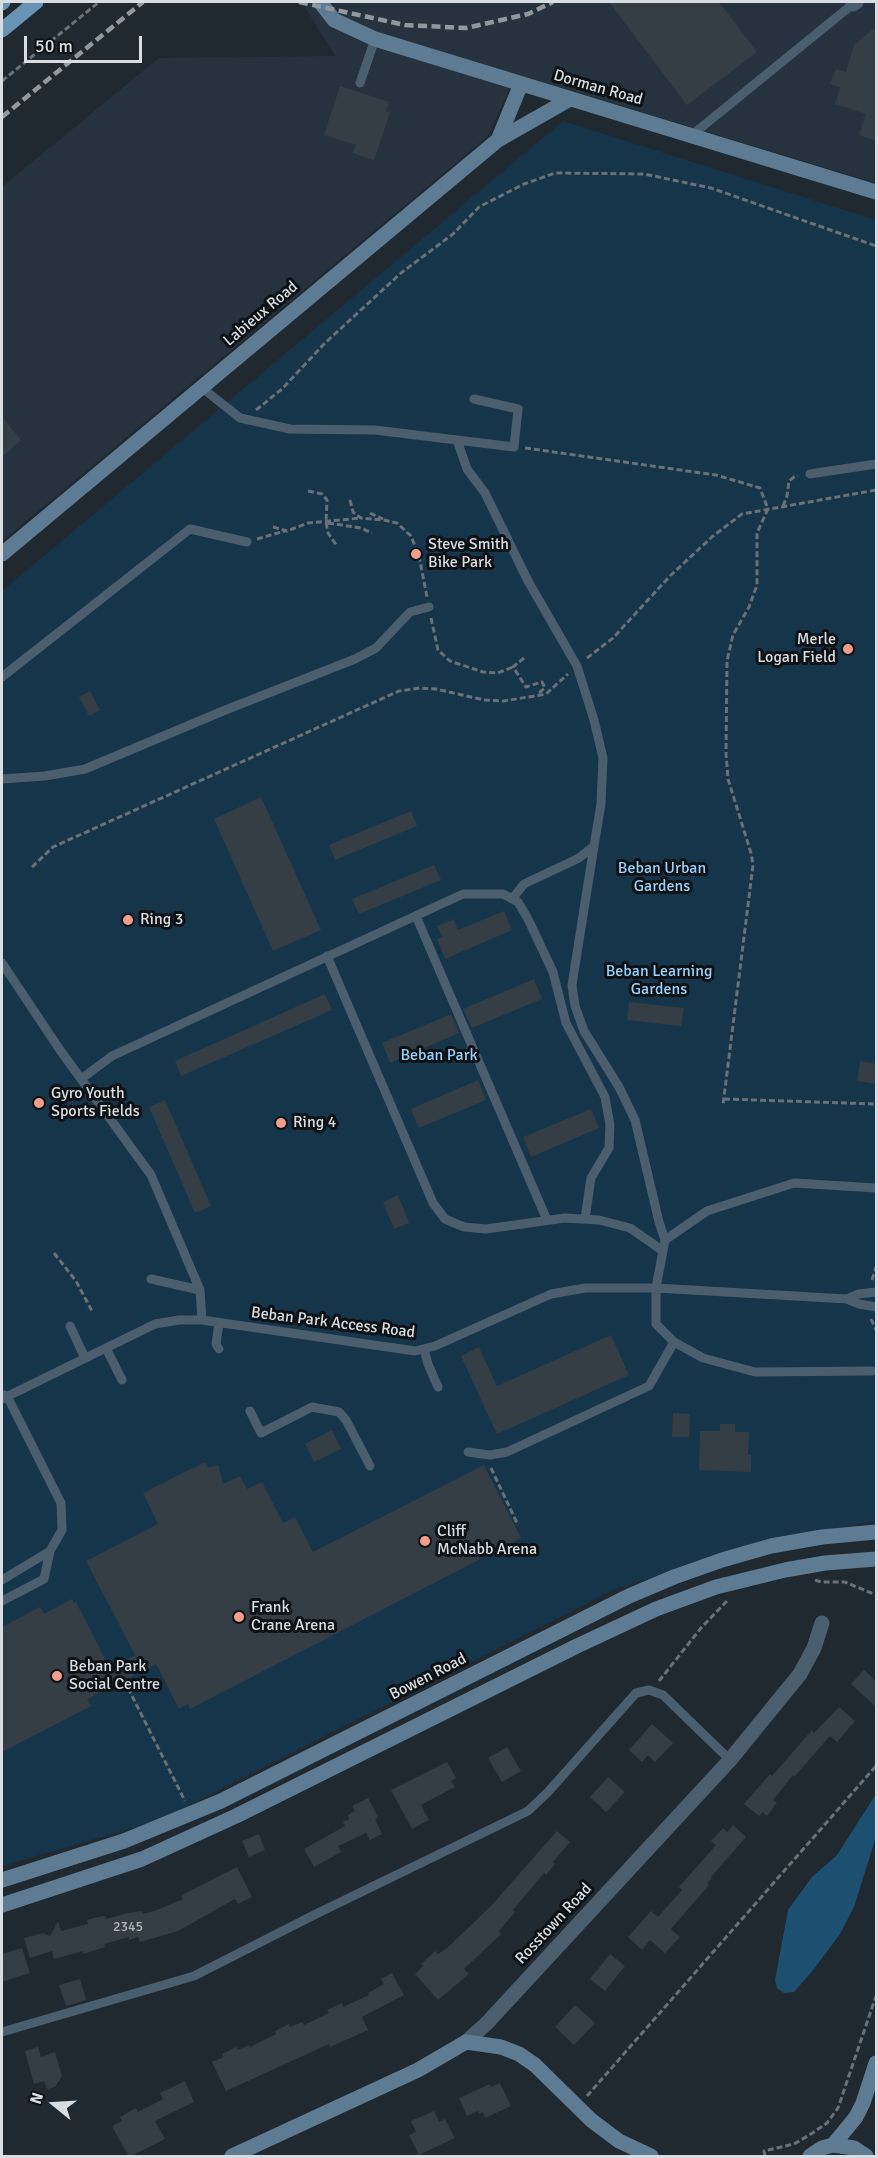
<!DOCTYPE html>
<style>
body{margin:0}
#map{position:relative;width:878px;height:2158px;overflow:hidden;background:#20292f;font-family:Signika,sans-serif}
canvas{display:block}
.frame{position:absolute;inset:0;border:3px solid #d7dde1;pointer-events:none}
.north{position:absolute;left:24px;top:2074px;width:60px;height:60px;-webkit-text-stroke:4px #0d1114;paint-order:stroke;rotate:288deg;font-size:16px;font-weight:700;line-height:24px;text-align:center;color:#d7dde1}
.north::after{content:'';display:block;margin:auto;width:21px;height:27px;background:#d7dde1;clip-path:polygon(50% 0,100% 100%,50% 72%,0 100%)}
.scale{position:absolute;left:24px;top:36px;width:118px;height:27px;box-sizing:border-box;border:3px solid #d7dde1;border-top:0;padding-left:8px;font-size:18px;line-height:21px;white-space:nowrap;color:#d7dde1;-webkit-text-stroke:4px #0d1114;paint-order:stroke}
</style>
<div id="map">
<canvas width="878" height="2158"></canvas>
<div class="frame"></div>
<div class="north">N</div>
<div class="scale">50 m</div>
</div>
<script>
const g = document.querySelector('canvas').getContext('2d');
g.lineJoin = 'round';
function fillPath(path, color) {
  g.fillStyle = color;
  g.fill(path, 'evenodd');
}
function toPath(rows) {
  const path = new Path2D();
  for (const r of rows) {
    path.moveTo(r[0], r[1]);
    for (let i = 2; i < r.length; i += 2) path.lineTo(r[i], r[i + 1]);
  }
  return path;
}
function trace(path, color, width, dash) {
  g.strokeStyle = color;
  g.lineWidth = width;
  g.lineCap = dash ? 'butt' : 'round';
  g.setLineDash(dash || []);
  g.stroke(path);
}
function drawText(font, color, halo, rows, align = 'center') {
  g.font = font + ' Signika,sans-serif';
  g.lineWidth = 6;
  g.setLineDash([]);
  g.textBaseline = 'middle';
  g.strokeStyle = halo;
  g.fillStyle = color;
  for (const [text, x, y, turn = 0] of rows) {
    g.save();
    g.translate(x, y);
    g.rotate((+turn || 0) * Math.PI / 180);
    g.textAlign = isNaN(turn) ? turn : align;
    if (halo) g.strokeText(text, 0, 0);
    g.fillText(text, 0, 0);
    g.restore();
  }
}
fillPath(toPath([
 [302,2,876,2,876,183,516,74,488,136,2,541,2,187,159,58,335,56]
]), '#26333e');
fillPath(toPath([
 [563,121,876,220,876,1521,788,1537,615,1589,158,1821,2,1866,2,591]
]), '#15354b');
fillPath(toPath([
 [876,1794,876,1837,854,1907,840,1934,814,1969,794,1992,784,1993,777,1988,775,1980,788,1910,812,1877,837,1855]
]), '#1d4f70');
fillPath(toPath([
 [609,2,719,2,757,52,687,105],
 [876,27,876,141,859,135,866,114,835,104,840,87,830,84,836,69,846,72,854,45],
 [340,86,389,102,386,111,390,112,374,160,353,153,356,145,324,135],
 [2,417,21,440,2,457],
 [90,691,100,710,89,716,79,697],
 [261,797,321,930,273,951,214,819],
 [411,811,417,826,335,860,329,845],
 [434,865,441,880,359,914,352,899],
 [504,911,512,930,445,959,437,939,442,937,437,926,454,919,458,930],
 [534,979,542,999,472,1028,463,1009],
 [325,994,332,1010,181,1076,175,1061],
 [629,1002,684,1008,681,1026,627,1020],
 [451,1014,459,1033,390,1063,382,1043],
 [860,1061,876,1064,876,1084,857,1081],
 [478,1080,486,1100,419,1128,411,1109],
 [165,1100,211,1206,195,1213,149,1107],
 [591,1109,599,1128,531,1157,523,1137],
 [398,1195,409,1223,394,1229,383,1202],
 [611,1335,629,1375,497,1434,461,1356,479,1347,497,1386],
 [673,1413,690,1414,689,1437,672,1437],
 [720,1424,735,1424,735,1432,749,1432,748,1455,751,1455,751,1472,699,1470,700,1431,720,1431],
 [332,1430,341,1449,314,1462,305,1444],
 [205,1462,208,1468,218,1465,223,1484,240,1476,247,1489,262,1482,283,1523,295,1517,313,1552,484,1465,521,1538,190,1709,188,1704,179,1709,156,1664,87,1699,91,1706,2,1752,2,1627,40,1607,44,1614,72,1599,74,1603,76,1602,110,1669,135,1655,86,1561,158,1524,143,1493],
 [864,1670,876,1681,876,1707,851,1684],
 [839,1707,855,1721,837,1742,830,1736,794,1777,793,1775,773,1800,777,1803,767,1816,763,1812,759,1816,744,1804,770,1774,772,1776,812,1730,814,1733],
 [652,1724,673,1743,655,1762,648,1755,642,1762,629,1750],
 [507,1747,521,1771,502,1782,488,1758],
 [447,1762,456,1778,451,1781,455,1787,421,1805,429,1820,412,1829,391,1790],
 [608,1777,625,1792,606,1812,590,1797],
 [368,1798,378,1817,375,1819,382,1834,370,1840,366,1833,338,1846,341,1852,314,1867,304,1849,345,1826,343,1822,349,1819,348,1815,355,1811,352,1806],
 [733,1825,746,1837,711,1877,712,1878,707,1883,709,1885,671,1929,680,1937,665,1953,650,1940,642,1950,628,1937,651,1911,658,1917,682,1890,679,1887,716,1845,711,1841,723,1828,727,1832],
 [557,1831,570,1842,553,1862,555,1864,546,1875,544,1873,513,1910,515,1912,499,1931,501,1934,464,1969,469,1974,438,2000,415,1974,423,1966,421,1964,435,1951,438,1954,447,1948,491,1906],
 [259,1834,265,1850,249,1857,242,1841],
 [237,1867,252,1897,238,1904,235,1899,178,1931,140,1942,138,1937,129,1940,129,1937,104,1944,105,1947,83,1954,83,1951,54,1959,52,1951,30,1958,24,1938,43,1933,50,1936,58,1921,61,1931,88,1924,87,1920,102,1916,105,1916,106,1919,128,1913,142,1911,143,1914,154,1911,183,1899,181,1897,184,1894],
 [22,1948,30,1973,2,1982,2,1954],
 [610,1954,625,1966,605,1991,590,1979],
 [392,1973,404,1995,362,2017,368,2030,330,2047,329,2044,226,2091,212,2062,224,2057,222,2054,236,2047,238,2050,249,2045,250,2047,276,2034,275,2031,289,2024,290,2027,302,2022,304,2025,329,2013,327,2010,342,2003,343,2007,369,1995,368,1993,384,1984,381,1979],
 [80,1979,86,2000,66,2006,59,1985],
 [575,2005,595,2023,574,2045,555,2027],
 [38,2047,41,2057,55,2052,62,2076,55,2087,47,2089,44,2081,34,2084,25,2051],
 [185,2081,194,2102,155,2121,165,2139,129,2157,112,2126,122,2121,120,2117,136,2108,138,2112,163,2099,160,2093],
 [500,2083,511,2106,485,2118,483,2112,479,2114,478,2111,467,2116,459,2098,490,2084,491,2087],
 [434,2111,439,2122,445,2119,455,2138,419,2155,409,2135,416,2132,411,2121]
]), '#343d44');
trace(toPath([
 [2,81,99,2],
 [256,410,282,389,324,344,401,273,453,234,479,207,524,184,555,173,644,174,711,188,876,246],
 [525,448,716,475,760,488,768,509,757,533,757,585,749,607,733,635,727,661,726,753,728,779,751,853,753,865,723,1105],
 [308,491,322,494,327,500,326,522,328,533,337,546],
 [350,500,353,512,361,518,384,520,397,523,411,536,419,556,427,597],
 [783,506,787,496,789,481,794,477,798,476],
 [370,513,383,519],
 [328,523,361,528,372,533],
 [273,527,287,531,308,523,361,518],
 [257,539,285,531],
 [431,618,438,650,450,661,483,672,498,673,513,667],
 [524,658,513,667,526,687,542,682,545,688,540,692,541,695],
 [587,658,613,638,670,576,713,536,742,514,876,490],
 [32,867,53,847,399,691,420,688,436,689,484,700,504,701,546,694,568,674],
 [724,1099,876,1104],
 [54,1253,76,1281,93,1313],
 [872,1280,876,1267],
 [871,1319,876,1330],
 [491,1468,517,1523],
 [815,1580,821,1582,845,1582,876,1595],
 [124,1680,185,1801],
 [659,1681,701,1628,727,1601],
 [587,2096,876,1766],
 [765,2156,764,2151,794,2144,811,2134,827,2123,838,2108,876,1996]
]), '#697076', 3, [6, 3]);
trace(toPath([
 [360,83,375,39],
 [692,135,853,4],
 [201,387,240,418,290,429,375,430,514,447,518,409,474,399],
 [457,440,467,469,485,493,528,581,577,666,594,720,603,758,601,804,594,846,579,858,524,884,512,899],
 [810,474,876,464],
 [2,677,190,529,247,542],
 [2,779,45,776,85,769,223,711,355,659,376,648,410,612,429,607],
 [594,846,572,985,575,1006,584,1031,619,1087,635,1120,659,1222,665,1240],
 [416,916,547,1220],
 [327,956,433,1203,445,1219,464,1227,486,1229,565,1218,599,1220,630,1228,663,1251],
 [2,963,60,1050,151,1175,200,1290,202,1320],
 [81,1079,112,1056,463,894,503,894,518,902,528,919,553,972,566,1023,605,1097,610,1125,609,1148,591,1178,585,1219],
 [151,1279,200,1290],
 [847,1299,858,1294,876,1292],
 [70,1326,85,1358],
 [106,1348,122,1380],
 [219,1349,216,1344,219,1323],
 [424,1349,428,1364,438,1387],
 [872,1371,755,1372,703,1358,674,1342,656,1324,656,1288,665,1240,707,1211,794,1183,876,1188],
 [2,1399,155,1324,179,1320,202,1320,415,1351,435,1346,551,1294,585,1288,656,1288,847,1299,859,1304,876,1307],
 [250,1411,261,1433,312,1407,339,1412,346,1420,370,1466],
 [468,1452,490,1455,507,1452,649,1386,674,1342],
 [2,1580,50,1551,62,1530,61,1503,7,1396,4,1395],
 [2,1601,44,1579,50,1551],
 [2,2032,194,1976,316,1914,528,1811,548,1792,636,1693,649,1690,663,1695,730,1760]
]), '#4a5e6d', 9);
trace(toPath([
 [853,4,856,2],
 [466,2042,487,2023,730,1760,800,1674,814,1648,822,1623]
]), '#4a5e6d', 15);
trace(toPath([
 [320,2,334,20,375,39,876,192],
 [498,140,570,99],
 [2,554,498,140,521,84],
 [2,1880,124,1841,221,1801,629,1596,674,1577,722,1560,771,1546,822,1537,876,1532],
 [2,1905,142,1859,236,1816,577,1646,656,1609,716,1587,785,1570,825,1563,876,1559],
 [833,2145,856,2117,863,2103,876,2063],
 [232,2156,418,2070,466,2042,501,2047,519,2054,535,2065,591,2120,619,2141,651,2156],
 [810,2156,822,2148,833,2145,854,2148,866,2156]
]), '#5d7c94', 15);
trace(toPath([
 [2,3,3,2],
 [2,30,36,2]
]), '#6a94b3', 15);
trace(toPath([
 [299,2,405,25,466,28,528,14,553,2],
 [2,117,143,2]
]), '#92999e', 4.5, [9, 4.5]);
for (const [x, y, r, color] of [
 [416,554,6,"#f49d8c"],
 [848,649,6,"#f49d8c"],
 [128,920,6,"#f49d8c"],
 [39,1103,6,"#f49d8c"],
 [281,1123,6,"#f49d8c"],
 [425,1541,6,"#f49d8c"],
 [239,1617,6,"#f49d8c"],
 [57,1676,6,"#f49d8c"]
]) {
  const dot = new Path2D();
  dot.arc(x, y, r, 0, 2 * Math.PI);
  g.fillStyle = color;
  g.fill(dot);
  trace(dot, '#0d1114', 2);
}
drawText('14px', '#aeb5ba', null, [
 ["2345",128,1927]
]);
drawText('16px', '#d7dde1', '#0d1114', [
 ["Dorman Road",598,88,16],
 ["Labieux Road",261,314,-40],
 ["Beban Park Access Road",333,1323,7],
 ["Bowen Road",428,1677,-27],
 ["Rosstown Road",554,1924,-47]
]);
drawText('16px', '#d7dde1', '#0d1114', [
 ["Steve Smith",428,545],
 ["Bike Park",428,563],
 ["Merle",836,640,"right"],
 ["Logan Field",836,658,"right"],
 ["Ring 3",140,920],
 ["Gyro Youth",51,1094],
 ["Sports Fields",51,1112],
 ["Ring 4",293,1123],
 ["Cliff",437,1532],
 ["McNabb Arena",437,1550],
 ["Frank",251,1608],
 ["Crane Arena",251,1626],
 ["Beban Park",69,1667],
 ["Social Centre",69,1685]
], 'left');
drawText('16px', '#98d1fd', '#0d1114', [
 ["Beban Urban",662,869],
 ["Gardens",662,887],
 ["Beban Learning",659,972],
 ["Gardens",659,990],
 ["Beban Park",439,1056]
]);
</script>
